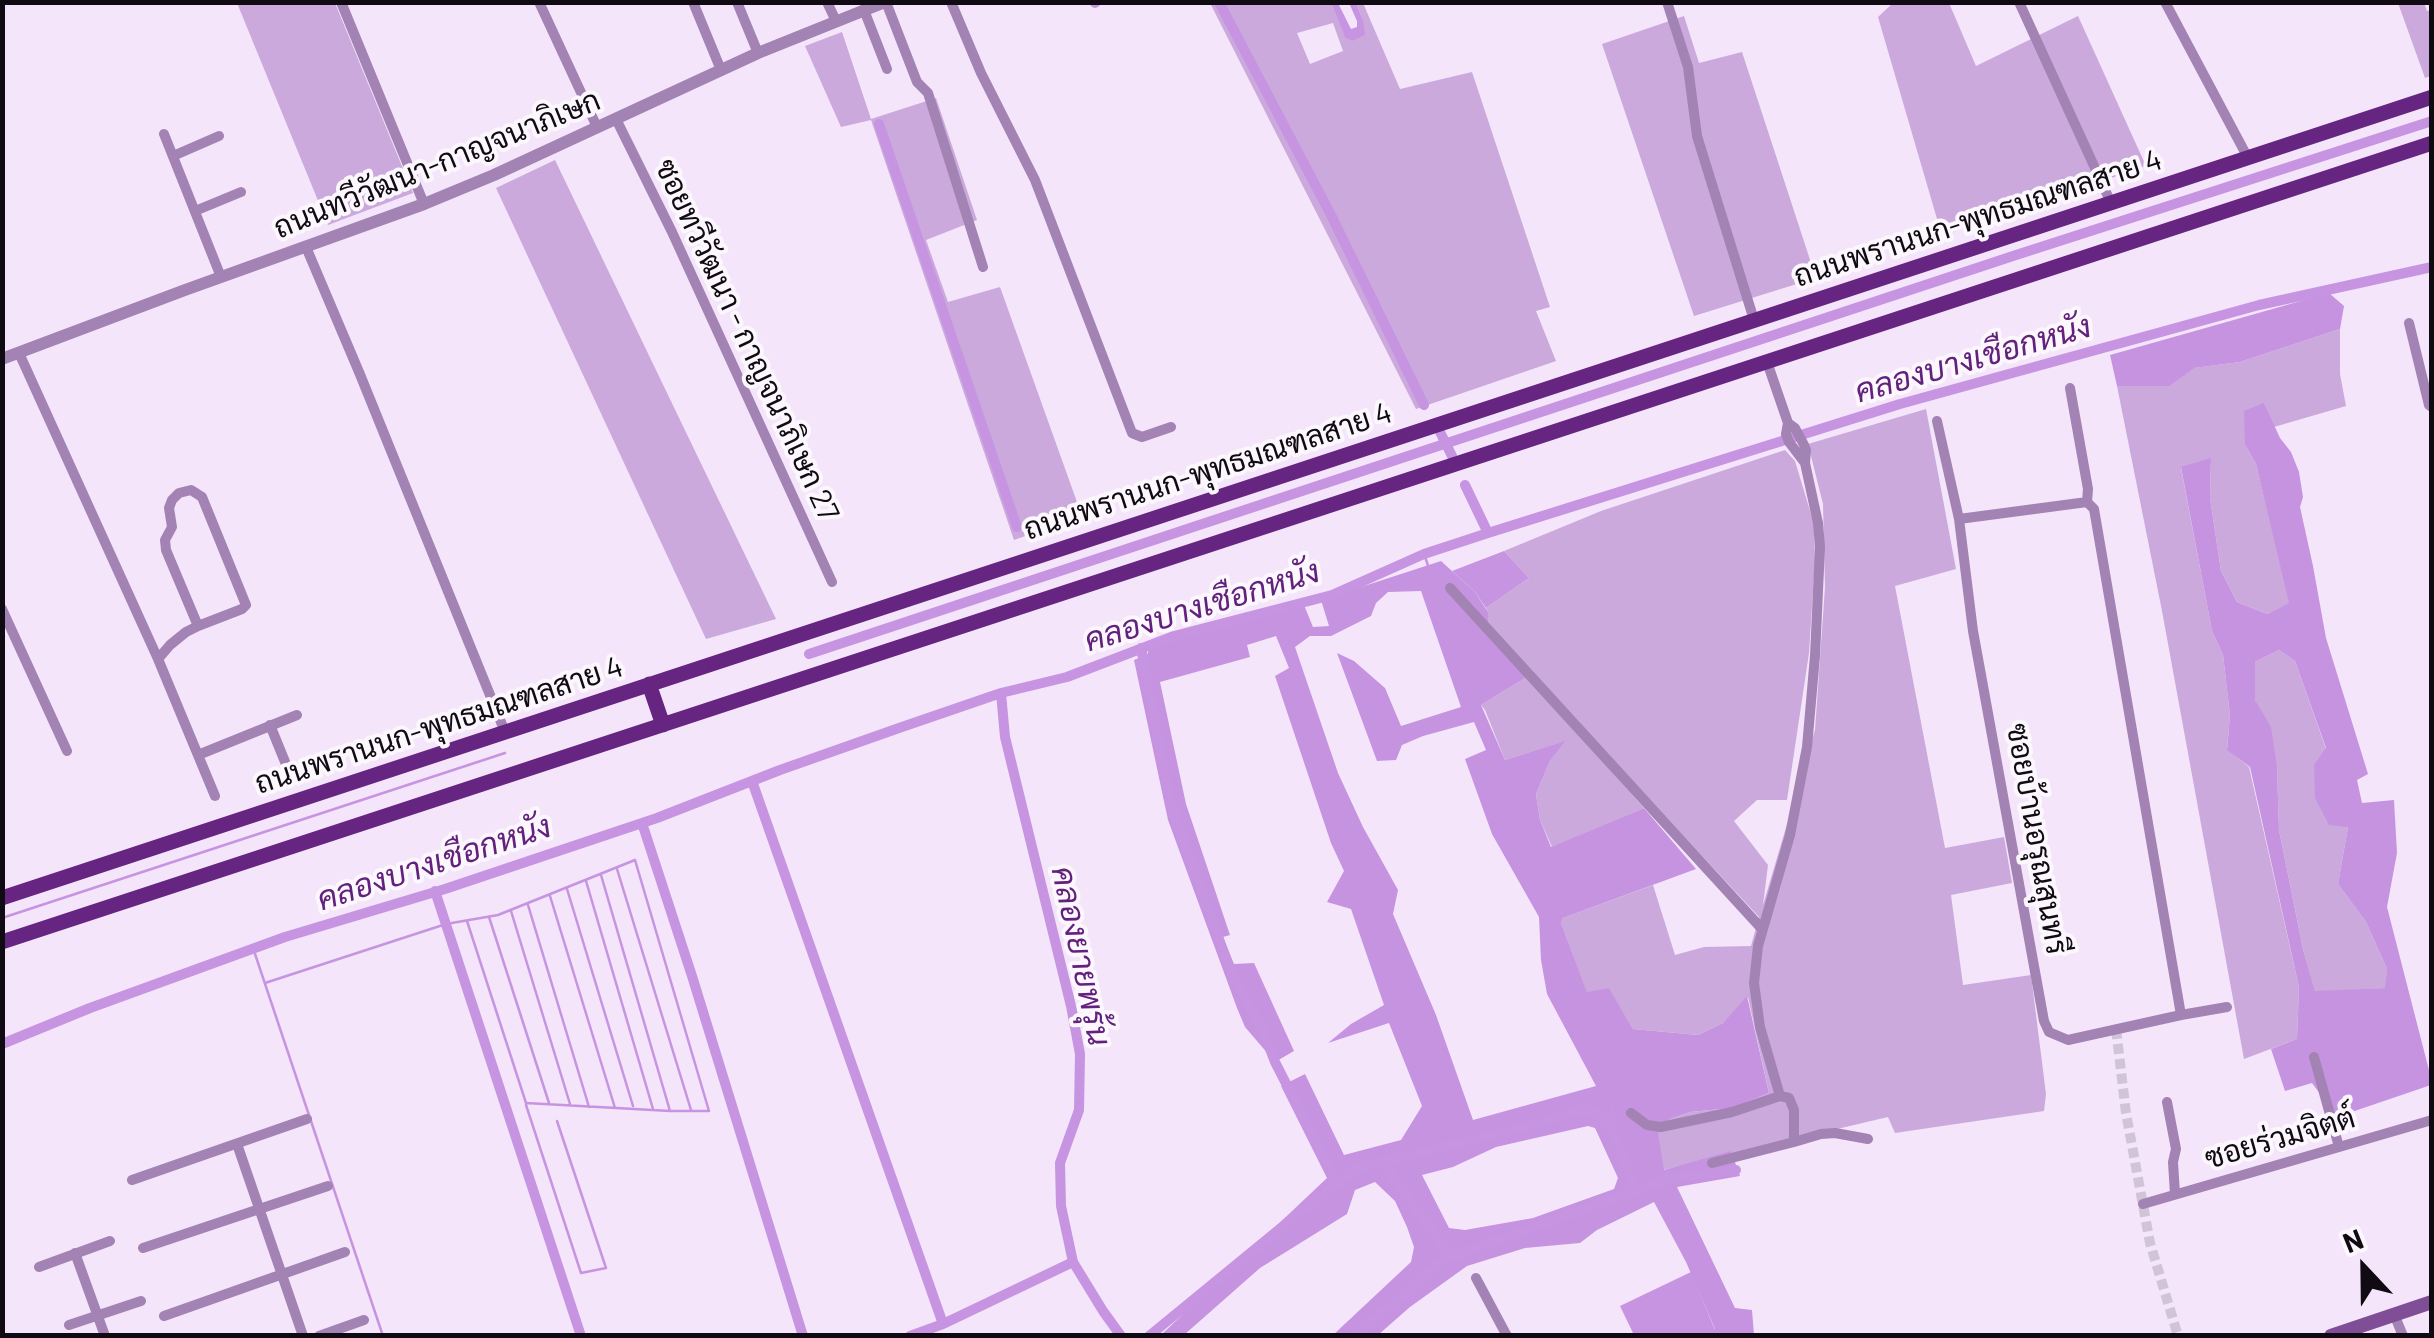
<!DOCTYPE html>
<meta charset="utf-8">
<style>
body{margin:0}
#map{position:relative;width:2434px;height:1338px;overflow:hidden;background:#f4e5fb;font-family:Barlow,sans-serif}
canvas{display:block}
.frame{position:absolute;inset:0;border:5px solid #100a13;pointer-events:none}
.north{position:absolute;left:2314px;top:1218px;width:100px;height:100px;-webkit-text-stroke:8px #fbf7fd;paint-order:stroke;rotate:338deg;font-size:28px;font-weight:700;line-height:40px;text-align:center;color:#100a13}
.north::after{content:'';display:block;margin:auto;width:35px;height:45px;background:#100a13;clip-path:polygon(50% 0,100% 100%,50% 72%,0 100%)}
</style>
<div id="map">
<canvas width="2434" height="1338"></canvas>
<div class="frame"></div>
<div class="north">N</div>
</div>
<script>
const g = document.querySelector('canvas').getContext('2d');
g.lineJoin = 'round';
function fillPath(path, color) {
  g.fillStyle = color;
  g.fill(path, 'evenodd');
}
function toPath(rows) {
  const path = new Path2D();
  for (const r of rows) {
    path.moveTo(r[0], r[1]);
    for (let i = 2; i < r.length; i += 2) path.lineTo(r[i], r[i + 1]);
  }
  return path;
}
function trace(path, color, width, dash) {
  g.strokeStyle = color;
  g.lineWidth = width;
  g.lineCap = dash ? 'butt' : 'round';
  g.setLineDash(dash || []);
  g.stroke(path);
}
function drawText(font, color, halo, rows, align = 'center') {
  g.font = font + ' Barlow,Sarabun,sans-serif';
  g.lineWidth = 8;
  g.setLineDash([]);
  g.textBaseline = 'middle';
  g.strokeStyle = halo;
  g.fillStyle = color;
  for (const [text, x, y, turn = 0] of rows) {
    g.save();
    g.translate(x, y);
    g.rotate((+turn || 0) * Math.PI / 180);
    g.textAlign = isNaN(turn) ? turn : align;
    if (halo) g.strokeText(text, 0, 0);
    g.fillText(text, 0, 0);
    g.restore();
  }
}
fillPath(toPath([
 [291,2,335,3,413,193,328,225,237,3],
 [1210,3,1331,3,1345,36,1352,41,1363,20,1356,3,1363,3,1400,89,1472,72,1550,307,1536,311,1556,361,1416,409],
 [1333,23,1343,51,1310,64,1297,33],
 [1893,3,1949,3,1976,66,2078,16,2146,166,1942,236,1878,17],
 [2398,3,2424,3,2427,11,2431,10,2431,76,2425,78],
 [1684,16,1699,63,1742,52,1816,278,1694,316,1602,44],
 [842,32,871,119,936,98,977,220,926,240,948,302,1000,287,1082,516,1014,540,871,120,841,127,805,46],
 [555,160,681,422,776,619,706,639,496,188],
 [2340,329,2340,374,2346,406,2274,427,2264,403,2245,445,2256,464,2290,603,2267,614,2237,602,2221,571,2210,498,2211,459,2181,468,2212,631,2223,655,2230,715,2227,749,2249,767,2299,987,2297,1039,2244,1059,2162,611,2117,386,2170,386,2193,368,2240,362],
 [1926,409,1956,569,1895,586,1945,848,2004,837,2012,883,1951,895,1963,985,2031,975,2046,1094,2044,1111,1895,1133,1888,1117,1663,1170,1657,1133,1670,1119,1690,1112,1732,1108,1769,1093,1748,997,1723,1023,1698,1035,1633,1029,1609,989,1587,993,1561,923,1563,918,1653,885,1675,955,1704,947,1751,946,1759,917,1488,626,1488,612,1486,608,1529,578,1504,551,1601,511,1785,450,1795,461,1814,524,1815,560,1809,653,1787,800,1757,800,1734,821,1768,865,1763,905,1815,730,1825,587,1823,504,1808,444],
 [2279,650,2295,661,2326,749,2314,764,2348,827,2338,884,2366,922,2387,969,2386,988,2315,992,2303,949,2279,830,2277,767,2255,700,2255,662],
 [1527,677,1644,808,1552,847,1540,820,1536,794,1550,761,1563,742,1505,760,1485,710,1481,705]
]), '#cba9dd');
fillPath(toPath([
 [2329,293,2344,306,2340,329,2240,362,2194,368,2170,386,2117,386,2110,355],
 [2264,403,2280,438,2291,452,2299,472,2303,497,2300,507,2313,566,2326,638,2368,774,2357,780,2362,803,2394,800,2397,853,2387,907,2431,1078,2431,1085,2337,1117,2312,1083,2285,1091,2271,1049,2297,1039,2299,987,2250,767,2227,750,2230,715,2223,655,2212,631,2181,467,2211,458,2210,498,2221,571,2237,602,2267,614,2289,603,2256,464,2245,445,2244,411],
 [2279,650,2295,661,2326,748,2314,764,2315,798,2329,825,2348,827,2338,884,2366,922,2387,969,2385,988,2315,991,2303,949,2279,830,2277,767,2271,727,2255,700,2255,662],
 [1441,561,1475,592,1488,612,1488,626,1527,677,1481,705,1505,760,1565,741,1550,761,1536,794,1540,820,1551,847,1644,808,1696,869,1563,918,1561,923,1587,992,1609,988,1633,1029,1698,1035,1723,1023,1747,996,1769,1093,1732,1108,1690,1112,1670,1119,1658,1133,1664,1170,1731,1151,1740,1176,1677,1187,1735,1308,1752,1310,1754,1335,1708,1335,1715,1329,1686,1262,1654,1202,1597,1230,1580,1243,1525,1248,1467,1266,1410,1307,1378,1335,1333,1335,1411,1262,1414,1247,1407,1227,1395,1201,1375,1182,1355,1190,1347,1214,1260,1268,1184,1335,1161,1335,1327,1178,1281,1086,1305,1074,1344,1155,1401,1140,1422,1106,1389,1023,1328,1043,1351,1024,1384,1005,1351,909,1327,902,1344,871,1331,843,1275,676,1289,668,1276,636,1247,645,1250,657,1160,682,1186,804,1230,935,1223,937,1234,964,1254,963,1294,1051,1275,1062,1245,1027,1237,1008,1168,820,1134,660,1147,655,1150,647,1304,605,1313,627,1329,626,1321,600],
 [1421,591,1461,707,1401,726,1385,688,1354,661,1337,653,1377,761,1396,760,1402,745,1423,736,1474,722,1486,750,1465,759,1492,834,1539,917,1541,960,1547,994,1596,1086,1473,1120,1436,1015,1393,914,1398,890,1363,827,1338,773,1295,647,1310,636,1331,636,1371,616,1376,603,1388,592],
 [1588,1126,1595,1128,1618,1178,1614,1189,1533,1218,1465,1230,1449,1228,1422,1175,1453,1167,1496,1147]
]), '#c693e0');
fillPath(toPath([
 [1331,3,1338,3,1351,29,1357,27,1357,21,1349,3,1356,3,1363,20,1365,35,1352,41,1345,37],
 [1504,551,1529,578,1486,608,1475,592,1452,571],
 [1691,1272,1715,1330,1708,1335,1634,1335,1620,1306]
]), '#c694e0');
trace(toPath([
 [1424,554,1502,779,1583,996,1618,1084,1609,1122],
 [617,869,691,1110],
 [601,875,670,1111],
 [586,881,653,1109],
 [567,889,633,1106],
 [550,896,615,1108],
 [528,905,589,1107],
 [511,911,570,1104],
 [489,917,549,1103],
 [2,918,505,753],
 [253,948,383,1336],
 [265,983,446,924,498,915,635,860,709,1111,670,1111,526,1103,467,921],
 [526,1105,581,1273,606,1268,557,1121]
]), '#c694e0', 2.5);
trace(toPath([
 [1219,2,1331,215,1424,405],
 [1095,3,1096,2],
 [879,124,1017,527],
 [1440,432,1452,456],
 [1465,485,1488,533],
 [1141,648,1169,799,1231,973,1261,1026,1275,1062,1337,1183],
 [809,654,2013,256,2432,121],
 [1001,693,1005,737,1071,1006,1080,1054,1079,1110,1060,1163,1061,1206,1073,1262,1103,1311,1121,1336],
 [752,781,943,1324],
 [642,823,692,976,803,1336],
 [435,891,581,1336],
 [2,1044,90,1008,285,937,445,889,657,818,780,770,899,728,1001,693,1067,677,1174,636,1332,595,1424,554,1488,533,1900,404,2259,305,2432,267],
 [1381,1162,1452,1257],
 [910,1336,943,1324,1073,1262],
 [1149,1336,1310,1204,1360,1167,1533,1125,1584,1109,1608,1120,1636,1190],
 [1355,1336,1445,1259,1665,1180,1736,1170]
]), '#c694e0', 10);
trace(toPath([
 [2116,1029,2126,1113,2150,1243,2178,1336]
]), '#d2c4d8', 10, [10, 5]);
trace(toPath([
 [341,2,424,204],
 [539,2,597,127],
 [693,2,721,70],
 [737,2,758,53],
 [827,2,836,21],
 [886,2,917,82,928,93,983,267],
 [951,2,981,73,1035,180,1132,433,1142,437,1171,427],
 [1667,2,1688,67,1697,136,1754,320],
 [2019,2,2111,203],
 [2165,2,2248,158],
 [864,10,887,69],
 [616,119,672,232,832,582],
 [164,134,221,277],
 [173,156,219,136],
 [195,211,241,192],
 [306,247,359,372,505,732],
 [2409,323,2429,405,2432,407],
 [19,353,158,659,215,796],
 [1767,362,1788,423,1795,428,1804,445,1806,450,1805,463,1789,442,1786,434,1788,423],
 [2070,388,2088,489,2087,502],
 [1937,421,1959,519,1973,631,2044,1021,2049,1032,2068,1040,2181,1015,2227,1007],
 [1959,519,2087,502,2094,509,2181,1015],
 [1450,588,1762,929],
 [2,609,67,751],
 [158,659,170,645,186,632,198,626,242,609,246,605,202,497,191,490,179,493,172,500,169,508,172,527,165,540,166,550,198,626],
 [270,725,290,774],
 [198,755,297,715],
 [2314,1057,2339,1147],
 [2167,1102,2176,1149,2173,1162,2175,1194],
 [1631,1113,1647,1125,1661,1127,1732,1112,1780,1096],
 [1794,1142,1821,1134,1835,1133,1868,1139],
 [237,1144,303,1336],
 [1712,1163,1794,1142,1794,1110,1789,1098,1780,1096,1760,1027,1754,983,1758,946,1790,835,1807,747,1815,656,1820,547,1818,523,1805,463],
 [132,1180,307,1119],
 [2143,1204,2432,1120],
 [143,1248,328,1186],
 [75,1253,105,1336],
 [39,1267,110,1241],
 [1476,1278,1507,1336],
 [2394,1314,2403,1336],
 [164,1316,345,1252],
 [69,1325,141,1301],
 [319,1336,364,1320]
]), '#a382b4', 10);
trace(toPath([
 [2,359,185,290,424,204,494,175,758,53,885,2]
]), '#a382b4', 12);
trace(toPath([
 [2331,1336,2432,1302]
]), '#7f4e97', 14);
trace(toPath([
 [649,684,663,725],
 [2,898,2432,97],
 [2,942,2432,143]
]), '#652581', 15);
drawText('30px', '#100a13', '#fbf7fd', [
 ["ถนนทวีวัฒนา-กาญจนาภิเษก",437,164,-22],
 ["ถนนพรานนก-พุทธมณฑลสาย 4",1978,218,-18],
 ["ซอยทวีวัฒนา - กาญจนาภิเษก 27",747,340,65],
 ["ถนนพรานนก-พุทธมณฑลสาย 4",1208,471,-18],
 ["ถนนพรานนก-พุทธมณฑลสาย 4",439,725,-18],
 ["ซอยบ้านอรุณสุนทรี",2037,839,80],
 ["ซอยร่วมจิตต์",2280,1138,-16]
]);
drawText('italic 32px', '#61217c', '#fbf7fd', [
 ["คลองบางเชือกหนัง",1973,359,-16],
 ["คลองบางเชือกหนัง",1202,606,-17],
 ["คลองบางเชือกหนัง",434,863,-18],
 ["คลองยายพรุ้น",1081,956,78]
]);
</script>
